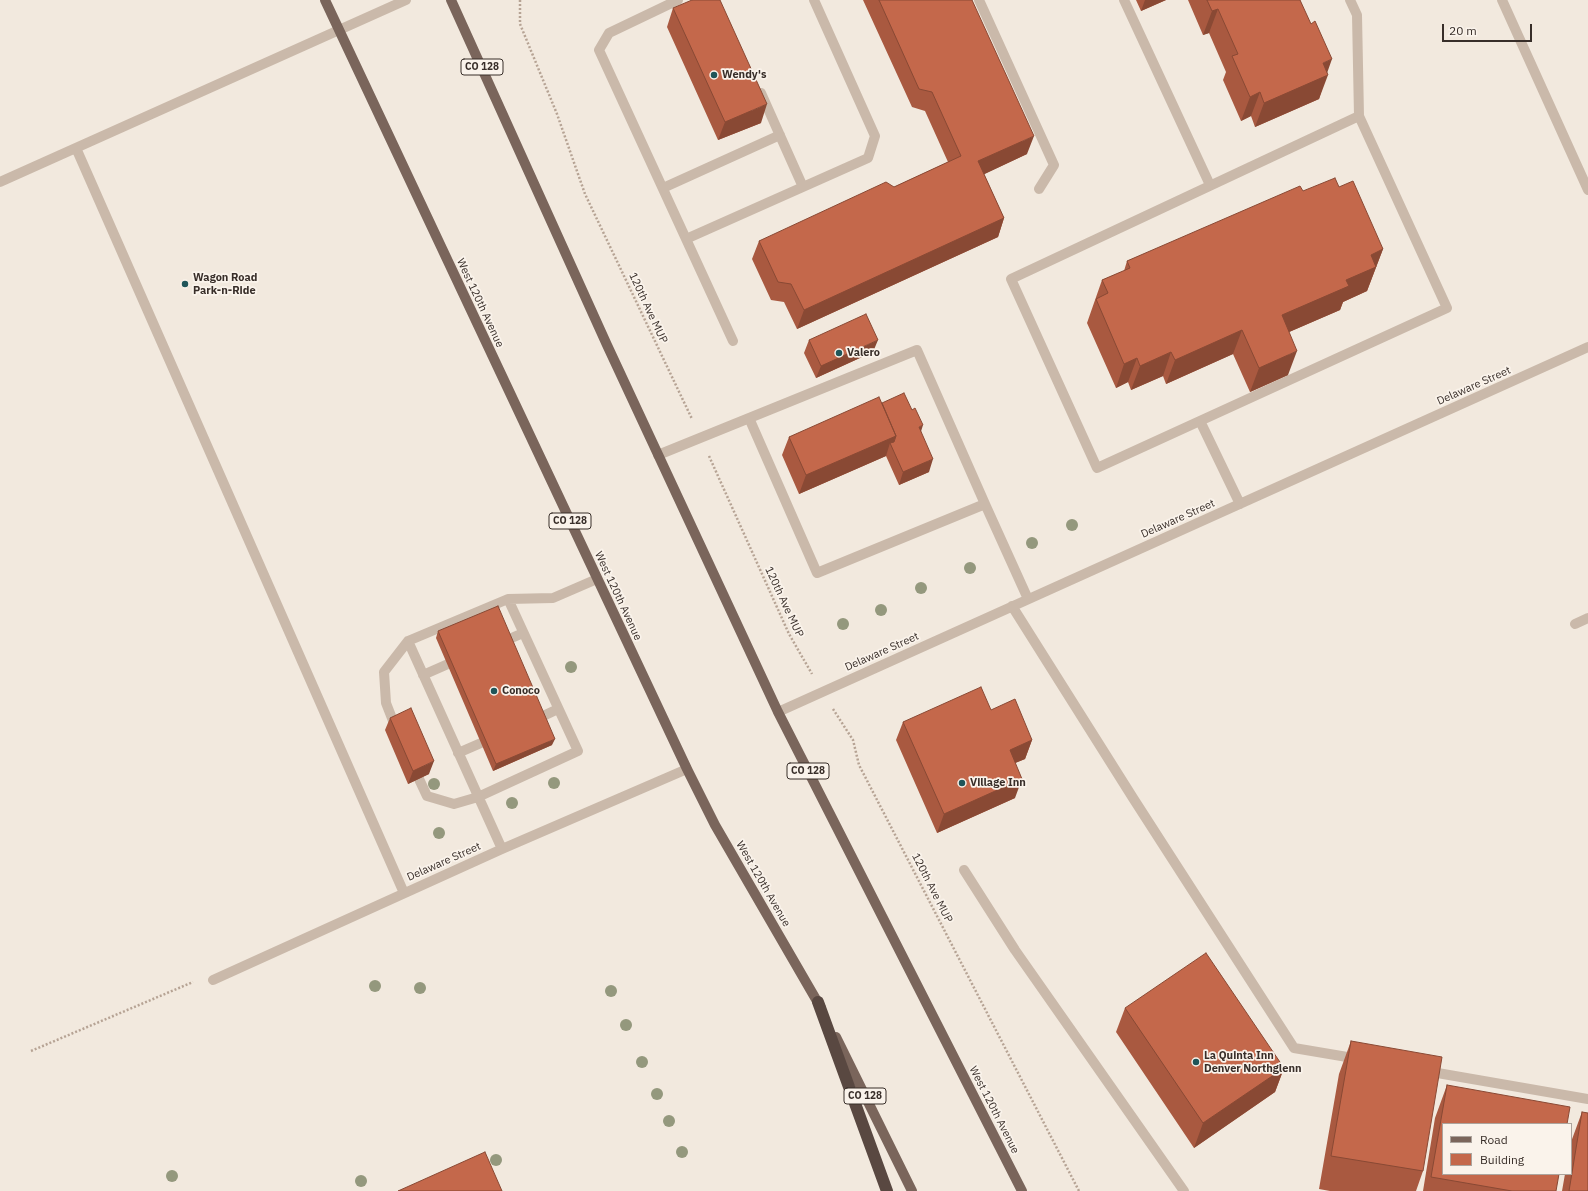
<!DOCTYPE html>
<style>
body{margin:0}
#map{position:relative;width:1588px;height:1191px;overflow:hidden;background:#f2e9de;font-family:"IBM Plex Sans",sans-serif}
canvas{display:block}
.legend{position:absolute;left:1442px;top:1123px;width:130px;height:52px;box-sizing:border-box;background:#faf3eb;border:1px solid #aca49d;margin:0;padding:5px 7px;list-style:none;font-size:12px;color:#382e29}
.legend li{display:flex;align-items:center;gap:8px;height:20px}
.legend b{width:20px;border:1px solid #aca49d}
.scale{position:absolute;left:1442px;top:24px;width:90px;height:18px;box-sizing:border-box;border:2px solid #382e29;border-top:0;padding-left:5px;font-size:12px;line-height:14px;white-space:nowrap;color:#382e29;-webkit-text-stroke:3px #faf3eb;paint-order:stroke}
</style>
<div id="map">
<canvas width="1588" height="1191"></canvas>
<ul class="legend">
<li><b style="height:5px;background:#7a655b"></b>Road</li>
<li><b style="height:11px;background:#c4684b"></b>Building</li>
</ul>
<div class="scale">20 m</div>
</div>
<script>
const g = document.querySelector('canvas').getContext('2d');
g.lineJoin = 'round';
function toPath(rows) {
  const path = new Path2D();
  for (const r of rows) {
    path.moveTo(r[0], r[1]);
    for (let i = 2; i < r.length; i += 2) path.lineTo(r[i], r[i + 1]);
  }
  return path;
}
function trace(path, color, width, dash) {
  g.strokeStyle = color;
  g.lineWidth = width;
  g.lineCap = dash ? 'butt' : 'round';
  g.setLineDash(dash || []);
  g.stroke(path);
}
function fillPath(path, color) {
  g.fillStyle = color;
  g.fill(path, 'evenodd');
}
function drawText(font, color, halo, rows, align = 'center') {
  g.font = font + ' "IBM Plex Sans",sans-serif';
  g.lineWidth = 3.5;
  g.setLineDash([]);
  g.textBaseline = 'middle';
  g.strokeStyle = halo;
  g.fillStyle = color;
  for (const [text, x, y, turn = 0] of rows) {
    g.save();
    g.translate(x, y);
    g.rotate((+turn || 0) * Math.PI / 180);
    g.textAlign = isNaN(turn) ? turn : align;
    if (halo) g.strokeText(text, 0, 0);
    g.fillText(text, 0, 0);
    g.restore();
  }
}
trace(toPath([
 [520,0,520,24,557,114,585,194,692,419],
 [709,456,789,634,812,674],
 [833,709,853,740,859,765,1079,1191],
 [31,1051,193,982]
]), '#b6a394', 2.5, [2, 2]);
trace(toPath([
 [678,0,609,33,599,50,733,341],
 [979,0,1054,165,1039,189],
 [1124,0,1210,185],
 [1350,0,1357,15,1359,116],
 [1502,0,1588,190],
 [761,93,803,187],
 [1359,116,1447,308,1097,468,1011,279,1359,116],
 [76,148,404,893],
 [0,182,406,0],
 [663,188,780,135],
 [686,239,868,158,875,136,814,0],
 [1200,421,1240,504],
 [658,455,917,350,985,504,817,573,749,418],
 [985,504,1028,599],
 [1012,606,1133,798,1294,1048,1359,1059],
 [1575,624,1588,618],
 [507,640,523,633],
 [423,675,448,664],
 [778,712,1588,347],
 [541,717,558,709],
 [395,726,386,703,384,672,408,641],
 [458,753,481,743],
 [419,779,427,796,454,804,478,797,578,751,508,599],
 [502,849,408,641,508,599,553,598,597,579],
 [964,870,1015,950,1184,1191],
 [213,980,502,849,687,769],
 [1426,1071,1588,1099]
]), '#cab9aa', 10);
trace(toPath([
 [325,0,687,769,715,825,821,1008],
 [451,0,607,345,778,712,1022,1191],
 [836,1037,912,1191]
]), '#7a655b', 10);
trace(toPath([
 [818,1002,887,1191]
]), '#594841', 12);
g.fillStyle = '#94987d';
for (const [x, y] of [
 [1072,525],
 [1032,543],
 [970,568],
 [921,588],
 [881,610],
 [843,624],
 [571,667],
 [554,783],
 [434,784],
 [512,803],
 [439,833],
 [375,986],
 [420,988],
 [611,991],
 [626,1025],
 [642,1062],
 [657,1094],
 [669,1121],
 [682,1152],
 [496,1160],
 [172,1176],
 [361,1181]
]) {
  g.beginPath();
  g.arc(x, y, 6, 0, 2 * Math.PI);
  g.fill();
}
fillPath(toPath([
 [863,0,972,0,1027,154,984,174,1004,218,998,237,797,329,784,302,771,300,752,259,759,241,894,187,948,162,925,111,912,107],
 [1136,0,1166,0,1141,11],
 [1188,0,1300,0,1327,73,1319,99,1255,127,1251,116,1241,121,1223,80,1226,72,1209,33,1203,35],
 [673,8,761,123,718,140,667,27],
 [1339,187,1383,249,1367,291,1343,302,1340,310,1289,332,1288,375,1250,392,1233,354,1166,384,1163,376,1131,390,1128,382,1116,388,1087,323,1102,280,1124,271,1127,261,1303,191],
 [809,340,873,352,816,378,804,353],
 [882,403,921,431,929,472,899,485,886,456,799,494,782,455,789,437],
 [438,631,552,745,493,771,436,638],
 [991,710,1032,740,1025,759,1015,763,1015,798,937,833,896,740,903,722],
 [390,718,429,774,408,784,385,730],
 [1125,1008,1284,1068,1275,1092,1194,1148,1116,1032],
 [1351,1041,1423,1171,1416,1191,1330,1191,1319,1189,1339,1074],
 [1447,1085,1556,1191,1423,1191,1435,1118],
 [1582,1112,1588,1191,1562,1191,1565,1174,1571,1174,1571,1142]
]), '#a95940');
fillPath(toPath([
 [1145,0,1166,0,1141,11],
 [1218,9,1209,33,1203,35,1212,11],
 [1332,59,1326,76,1328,75,1319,99,1255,127,1264,103,1323,63],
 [1260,92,1251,116,1241,121,1250,97],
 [767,104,761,123,718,140,725,122],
 [1034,136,1027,154,972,180,978,161],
 [1004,218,998,237,797,329,804,310],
 [1383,249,1367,291,1343,302,1340,310,1273,339,1282,315,1346,280,1371,255],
 [1242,330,1233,354,1166,384,1175,360],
 [878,340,873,352,816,378,821,366],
 [1297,351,1288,375,1250,392,1259,368],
 [1171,352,1163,376,1131,390,1140,366],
 [1137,358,1128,382,1116,388,1124,364],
 [923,425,919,438,919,427],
 [896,436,892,447,890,443,886,456,799,494,806,475],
 [933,459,929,472,899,485,903,472],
 [555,739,552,745,493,771,496,764],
 [1032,740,1025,759,1003,768,1010,750],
 [434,761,429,774,408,784,413,771],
 [1022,779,1015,798,937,833,944,814],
 [1284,1068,1275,1092,1194,1148,1203,1123]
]), '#894934');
const building = toPath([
 [692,0,720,0,767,104,725,122,673,8,692,0],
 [879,0,972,0,1034,136,978,161,1004,218,804,310,791,284,778,282,759,241,886,182,894,187,961,156,932,92,919,89,879,0],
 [1207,0,1300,0,1311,24,1315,21,1332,59,1323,63,1328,75,1264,103,1260,92,1250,97,1232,56,1238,54,1218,9,1212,11,1207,0],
 [1335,178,1339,187,1353,181,1383,249,1371,255,1376,267,1346,280,1349,286,1282,315,1297,351,1259,368,1242,330,1175,360,1171,352,1140,366,1137,358,1124,364,1096,299,1108,293,1102,280,1130,268,1127,261,1300,186,1303,191,1335,178],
 [866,314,878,340,821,366,809,340,866,314],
 [904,393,912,410,915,408,923,425,919,427,933,459,903,472,890,443,894,442,896,436,882,403,904,393],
 [879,397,896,436,806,475,789,437,879,397],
 [498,606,555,739,496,764,438,631,498,606],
 [981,687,991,710,1015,699,1032,740,1010,750,1022,779,944,814,903,722,981,687],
 [411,708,434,761,413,771,390,718,411,708],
 [1206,953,1284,1068,1203,1123,1125,1008,1206,953],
 [1351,1041,1442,1057,1423,1171,1331,1156,1351,1041],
 [1447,1085,1570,1107,1567,1124,1443,1124,1443,1174,1559,1174,1556,1191,1512,1191,1431,1177,1447,1085],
 [1582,1112,1588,1113,1588,1191,1569,1191,1582,1112],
 [485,1152,502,1191,398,1191,485,1152]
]);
fillPath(building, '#c4684b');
trace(building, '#894934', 1);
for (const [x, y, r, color] of [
 [714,75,4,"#1f5559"],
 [185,284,4,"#1f5559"],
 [839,353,4,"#1f5559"],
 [494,691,4,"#1f5559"],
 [962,783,4,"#1f5559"],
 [1196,1062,4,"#1f5559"]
]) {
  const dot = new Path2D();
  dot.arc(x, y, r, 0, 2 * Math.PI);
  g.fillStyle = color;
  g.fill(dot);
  trace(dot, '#faf3eb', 1.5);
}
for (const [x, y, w] of [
 [482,67,42],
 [570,521,42],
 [808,771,42],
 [865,1096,42]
]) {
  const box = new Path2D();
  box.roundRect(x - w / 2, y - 8, w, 16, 3);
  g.fillStyle = '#faf3eb';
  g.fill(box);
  trace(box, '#382e29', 1);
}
drawText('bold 10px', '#382e29', null, [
 ["CO 128",482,67],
 ["CO 128",570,521],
 ["CO 128",808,771],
 ["CO 128",865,1096]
]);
drawText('bold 11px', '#382e29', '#faf3eb', [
 ["Wendy's",722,75],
 ["Wagon Road",193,278],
 ["Park-n-Ride",193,291],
 ["Valero",847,353],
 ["Conoco",502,691],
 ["Village Inn",970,783],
 ["La Quinta Inn",1204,1056],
 ["Denver Northglenn",1204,1069]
], 'left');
drawText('11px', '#382e29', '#faf3eb', [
 ["West 120th Avenue",480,303,65],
 ["120th Ave MUP",648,308,65],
 ["Delaware Street",1474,386,-24],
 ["Delaware Street",1178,519,-24],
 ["West 120th Avenue",618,596,65],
 ["120th Ave MUP",784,602,65],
 ["Delaware Street",882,652,-24],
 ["Delaware Street",444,862,-24],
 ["West 120th Avenue",763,884,60],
 ["120th Ave MUP",932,888,63],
 ["West 120th Avenue",994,1110,63]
]);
</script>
